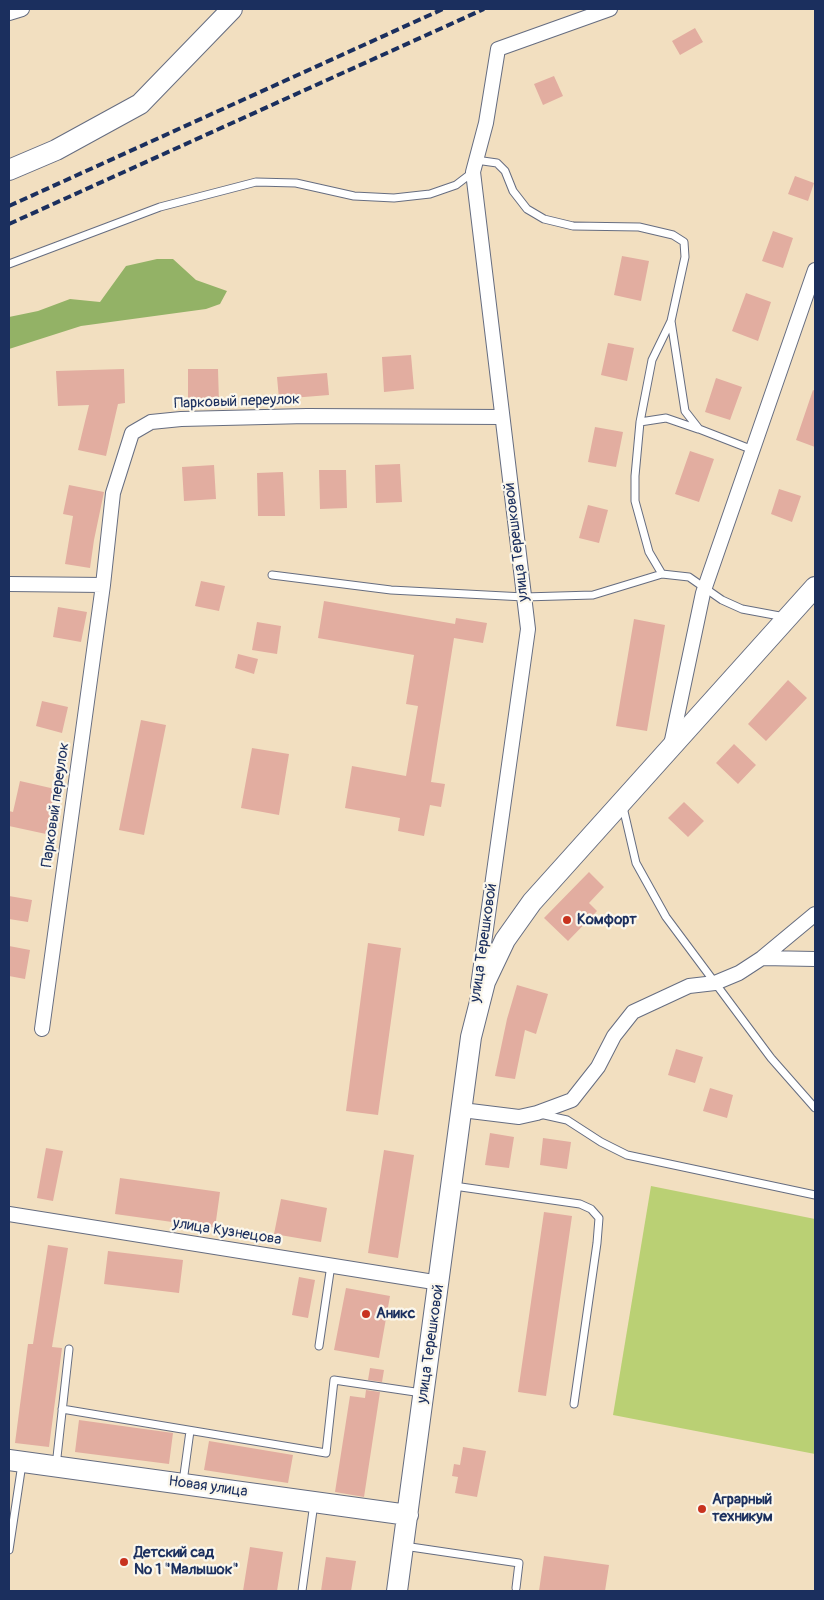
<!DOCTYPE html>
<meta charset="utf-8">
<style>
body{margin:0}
#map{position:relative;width:824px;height:1600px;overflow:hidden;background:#f2dfc0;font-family:Pangolin,sans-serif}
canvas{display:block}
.frame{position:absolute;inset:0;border:10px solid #1b2f5e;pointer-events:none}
</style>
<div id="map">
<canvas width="824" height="1600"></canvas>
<div class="frame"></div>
</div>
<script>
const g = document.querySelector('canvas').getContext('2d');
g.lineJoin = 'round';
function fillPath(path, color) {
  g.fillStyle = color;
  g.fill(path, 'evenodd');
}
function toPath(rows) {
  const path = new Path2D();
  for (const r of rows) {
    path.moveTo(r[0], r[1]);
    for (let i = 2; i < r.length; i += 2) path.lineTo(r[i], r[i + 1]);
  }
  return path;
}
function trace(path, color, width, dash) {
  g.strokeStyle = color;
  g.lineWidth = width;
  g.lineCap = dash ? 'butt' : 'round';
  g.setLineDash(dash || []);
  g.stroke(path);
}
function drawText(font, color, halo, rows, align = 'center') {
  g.font = font + ' Pangolin,sans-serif';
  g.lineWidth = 4.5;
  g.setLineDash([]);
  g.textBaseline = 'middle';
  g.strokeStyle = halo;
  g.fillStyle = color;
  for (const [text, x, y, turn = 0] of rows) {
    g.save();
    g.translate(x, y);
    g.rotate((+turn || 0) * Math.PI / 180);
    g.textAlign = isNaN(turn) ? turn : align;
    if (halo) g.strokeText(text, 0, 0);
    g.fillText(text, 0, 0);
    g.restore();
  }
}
fillPath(toPath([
 [651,1186,815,1219,815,1454,613,1415]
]), '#bad074');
fillPath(toPath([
 [157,259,173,259,196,280,227,291,220,304,206,309,81,326,9,349,9,317,38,311,70,299,100,302,126,266]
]), '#93b266');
fillPath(toPath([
 [695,28,703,42,680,55,672,41],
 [554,76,563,96,543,105,534,84],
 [795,176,814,183,808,201,788,194],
 [773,231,793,238,783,268,762,261],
 [622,256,649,261,641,301,614,295],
 [746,293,771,302,758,341,732,331],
 [608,343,634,348,627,381,601,375],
 [411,355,414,389,384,392,382,357],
 [124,369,125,403,118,404,106,456,78,450,89,405,58,406,56,371],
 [188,369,218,369,219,403,188,403],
 [327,373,329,395,279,399,277,377],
 [716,378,742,387,730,420,705,412],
 [813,390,815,391,815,447,796,440],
 [595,427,623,432,616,467,588,462],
 [690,451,714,459,699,502,675,494],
 [400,464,402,502,376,503,375,465],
 [214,465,216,499,184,501,182,467],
 [319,470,346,470,347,508,320,509],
 [283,472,285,516,258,516,257,473],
 [69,485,104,492,94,540,90,568,65,564,73,516,63,514],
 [779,489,801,496,792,522,771,514],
 [588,505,608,510,599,543,579,538],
 [201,581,225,586,219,611,195,606],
 [324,601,455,624,456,618,487,623,483,643,454,638,431,782,445,784,441,807,430,805,424,836,398,831,400,818,345,808,352,766,406,776,418,706,406,704,414,655,318,638],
 [58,607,87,612,81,642,53,637],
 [634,619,665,625,647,731,616,726],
 [257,622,281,626,277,654,252,650],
 [238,654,258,659,254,674,235,668],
 [788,680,807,698,766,741,748,724],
 [42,701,68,707,62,733,36,726],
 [141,720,166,725,144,835,119,830],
 [734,744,756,765,738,784,716,763],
 [252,748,289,754,279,815,241,808],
 [20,781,55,789,46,834,9,826,9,811,13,812],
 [684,802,704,821,688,837,668,818],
 [589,872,604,887,589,903,597,911,568,941,544,918],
 [9,896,32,900,28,922,9,919],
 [368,943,401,948,378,1115,346,1111],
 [9,946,30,950,25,979,9,976],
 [517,985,548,994,536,1034,525,1030,515,1079,495,1076,507,1019],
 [676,1049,703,1057,695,1083,668,1075],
 [710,1088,733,1095,727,1118,703,1111],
 [490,1133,514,1137,509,1168,485,1165],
 [543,1138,571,1142,567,1169,540,1165],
 [46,1148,63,1151,53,1201,37,1198],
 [384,1150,414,1155,398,1258,368,1253],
 [120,1178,220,1192,215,1228,115,1214],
 [281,1199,327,1208,321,1242,274,1234],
 [544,1212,572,1216,546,1396,518,1392],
 [48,1245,68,1248,52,1347,62,1348,49,1447,15,1443,28,1344,33,1344],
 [108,1251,183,1260,179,1293,104,1284],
 [299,1277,315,1280,308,1318,292,1315],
 [346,1288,390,1296,379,1358,334,1350],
 [370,1368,384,1370,382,1382,368,1380],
 [366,1390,380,1392,364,1497,335,1492,350,1396,365,1398],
 [79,1420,173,1433,169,1464,75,1452],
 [209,1441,293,1455,288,1483,204,1470],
 [463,1447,486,1451,477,1497,455,1493,458,1477,452,1476,454,1464,460,1465],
 [250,1547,283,1552,277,1591,243,1591],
 [544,1556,609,1565,605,1591,539,1591],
 [326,1557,356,1561,351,1591,321,1591]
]), '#e2ada0');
const lane = toPath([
 [476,160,497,163,505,171,513,191,527,209,544,219,573,226,639,227,673,235,684,242,685,257,671,321,685,411,699,429,753,450],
 [9,264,160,207,256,182,296,183,354,196,394,198,430,194,456,185,473,172],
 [640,422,666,418,698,429],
 [662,574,649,552,635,501,635,476,640,422,652,360,671,321],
 [272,575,391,590,524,597,593,595,662,574,689,577,722,600,742,609,785,617],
 [623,807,636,863,666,917,771,1058,815,1108],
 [540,1114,567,1120,601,1142,627,1155,815,1195],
 [454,1186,580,1204,591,1209,599,1218,597,1243,574,1404],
 [319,1346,331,1265],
 [62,1409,326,1453,334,1380,422,1393],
 [56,1466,69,1349],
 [183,1482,190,1431],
 [404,1546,519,1563,516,1588],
 [9,1550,22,1464],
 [302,1591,314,1503]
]);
const street = toPath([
 [9,13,22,9],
 [9,584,103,585],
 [671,745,703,593,815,270],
 [762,958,815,959],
 [478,986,528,629,473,172,486,123,498,49,610,9],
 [42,1029,103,585,113,493,132,433,151,422,181,419,307,416,502,417],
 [462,1110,519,1117,537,1113,572,1100,598,1067,614,1036,633,1012,689,986,715,983,739,973,762,958,815,914],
 [9,1214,440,1283]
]);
const secondary = toPath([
 [9,170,56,150,140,104,232,9],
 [9,1460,408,1515],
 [397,1591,471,1037,485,982,505,940,532,902,815,587]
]);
trace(lane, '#666d80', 9);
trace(street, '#666d80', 16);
trace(secondary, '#666d80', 22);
trace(lane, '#fff', 7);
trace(street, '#fff', 14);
trace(secondary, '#fff', 20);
trace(toPath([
 [9,206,443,9],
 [9,224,484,9]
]), '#1b2f5e', 4, [8, 4]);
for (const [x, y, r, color] of [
 [567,920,5,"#c8321e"],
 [366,1314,5,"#c8321e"],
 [702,1509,5,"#c8321e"],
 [124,1562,5,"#c8321e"]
]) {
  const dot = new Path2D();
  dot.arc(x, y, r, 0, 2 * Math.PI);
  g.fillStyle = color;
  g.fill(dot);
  trace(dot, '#fbf7ec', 2);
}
drawText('15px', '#1b2f5e', '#fbf7ec', [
 ["Парковый переулок",237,402,-2],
 ["улица Терешковой",517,542,-97],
 ["Парковый переулок",56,805,-82],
 ["улица Терешковой",484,943,-82],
 ["улица Кузнецова",227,1232,9],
 ["улица Терешковой",431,1344,-82],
 ["Новая улица",208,1487,8]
]);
drawText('bold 15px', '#1b2f5e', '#fbf7ec', [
 ["Комфорт",577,920],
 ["Аникс",376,1314],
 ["Аграрный",712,1500],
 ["техникум",712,1517],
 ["Детский сад",134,1553],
 ["№ 1 \"Малышок\"",134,1570]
], 'left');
</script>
